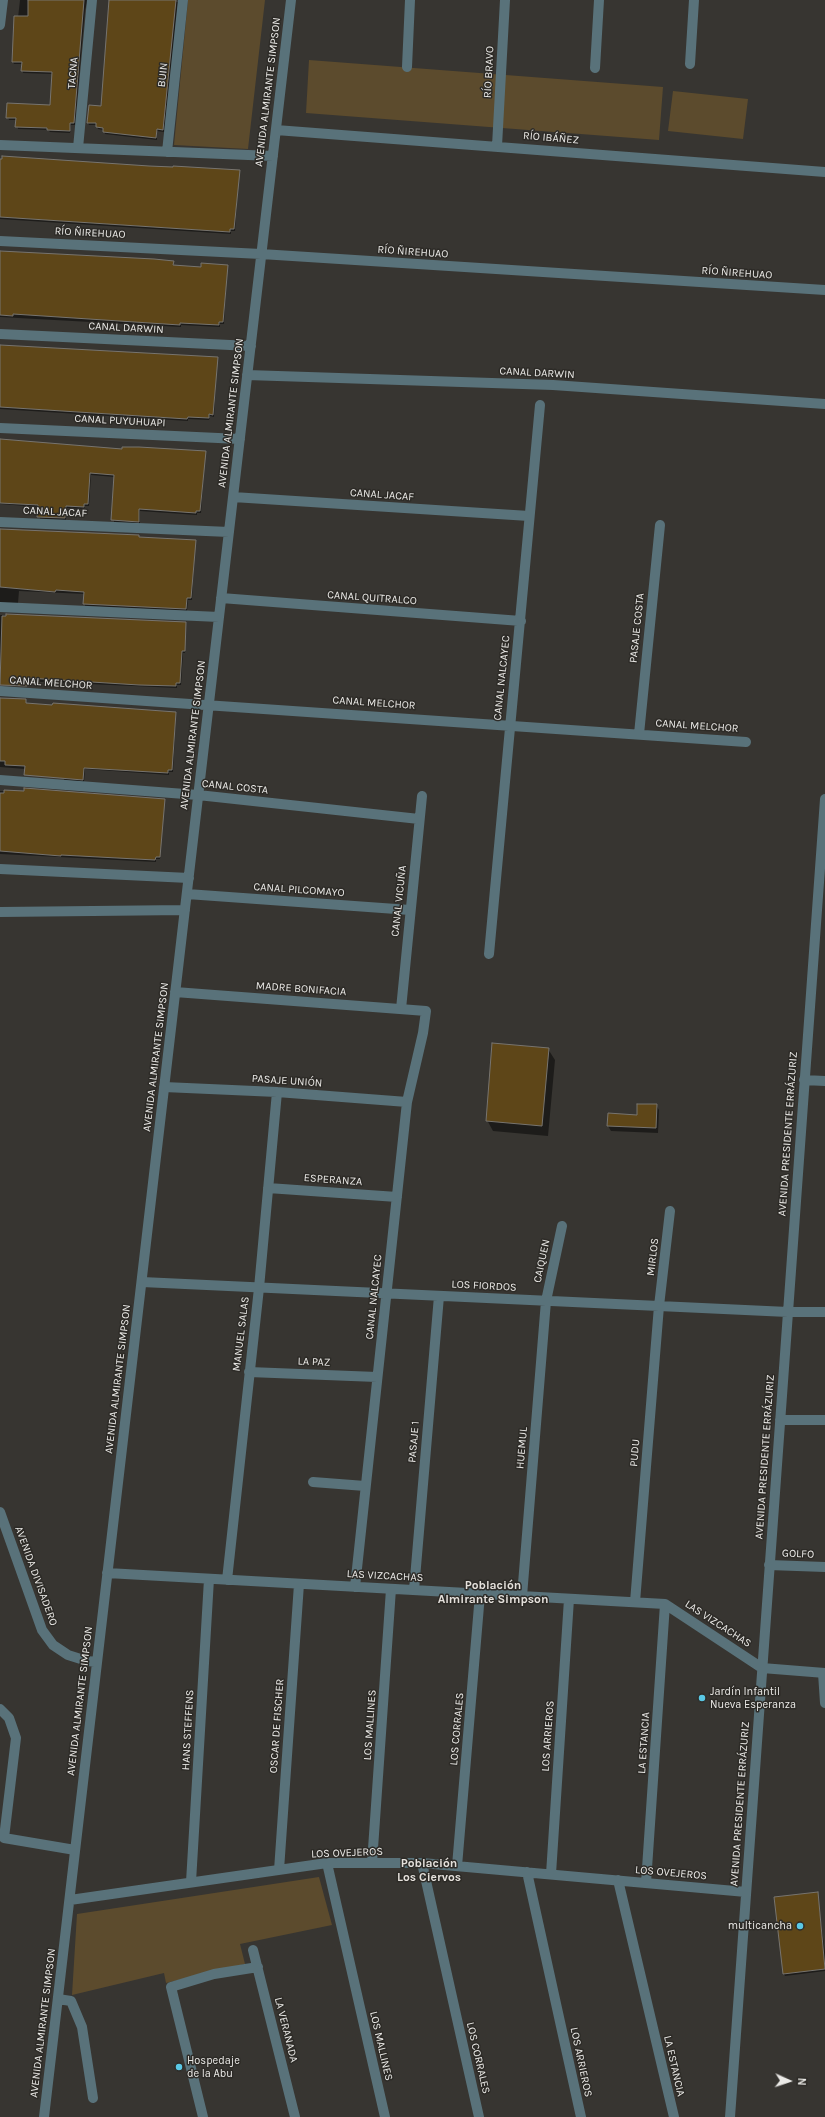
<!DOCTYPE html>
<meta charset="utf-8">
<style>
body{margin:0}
#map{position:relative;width:825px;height:2117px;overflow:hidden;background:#373531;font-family:Karla,sans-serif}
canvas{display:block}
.north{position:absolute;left:769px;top:2061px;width:40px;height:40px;-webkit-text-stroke:3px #2d2b27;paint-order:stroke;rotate:93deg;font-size:11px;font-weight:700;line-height:16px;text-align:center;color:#ebeae7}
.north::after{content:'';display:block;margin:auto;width:14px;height:18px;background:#ebeae7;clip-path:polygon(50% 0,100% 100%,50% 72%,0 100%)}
</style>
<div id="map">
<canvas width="825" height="2117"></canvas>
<div class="north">N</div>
</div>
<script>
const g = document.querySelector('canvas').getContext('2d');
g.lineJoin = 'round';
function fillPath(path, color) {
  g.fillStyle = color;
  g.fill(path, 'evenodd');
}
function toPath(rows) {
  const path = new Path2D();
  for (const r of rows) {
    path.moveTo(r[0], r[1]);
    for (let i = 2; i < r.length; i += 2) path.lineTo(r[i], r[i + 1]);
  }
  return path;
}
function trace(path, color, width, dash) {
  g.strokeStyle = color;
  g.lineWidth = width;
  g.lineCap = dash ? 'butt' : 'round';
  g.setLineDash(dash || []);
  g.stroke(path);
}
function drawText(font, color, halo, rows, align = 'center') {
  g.font = font + ' Karla,sans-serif';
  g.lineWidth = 3;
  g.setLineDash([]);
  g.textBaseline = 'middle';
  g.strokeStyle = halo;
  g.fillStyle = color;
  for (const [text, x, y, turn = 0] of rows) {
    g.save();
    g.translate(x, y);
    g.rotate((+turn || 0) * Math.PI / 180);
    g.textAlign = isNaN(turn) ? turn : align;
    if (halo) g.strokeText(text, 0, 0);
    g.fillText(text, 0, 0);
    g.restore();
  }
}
fillPath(toPath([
 [188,0,265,0,248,149,174,145],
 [309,60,663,87,659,140,306,113],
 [673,91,748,99,743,139,668,131],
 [319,1877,332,1925,240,1944,245,1964,166,1983,164,1973,72,1995,77,1914]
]), '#5c4b2d');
fillPath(toPath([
 [20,0,88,0,85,10,75,125,71,125,70,133,50,132,48,130,18,129,17,120,9,120,8,117,51,106,52,74,23,73,22,64,14,64,13,62],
 [111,0,178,2,164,132,157,131,157,140,105,134,104,130,98,129,97,125,89,125,88,123,102,107],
 [3,157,149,167,239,171,235,231,231,231,231,234,0,219,0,160,3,160],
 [0,252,173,262,174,266,202,268,227,266,224,324,220,324,220,327,181,325,181,327,0,317],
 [0,349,217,358,214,417,210,416,209,420,188,419,188,421,0,409],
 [0,441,123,450,205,452,201,513,197,513,197,515,140,511,140,524,114,522,115,477,91,475,89,506,85,506,84,509,67,508,66,520,40,519,39,507,0,504],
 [0,530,139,536,140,538,195,541,192,600,188,600,187,611,85,606,85,594,19,591,18,603,0,603],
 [0,615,185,623,185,653,183,653,181,685,177,685,177,688,0,680],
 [0,703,176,713,173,772,169,772,169,775,85,769,84,782,64,780,63,772,0,767],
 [0,791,164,800,160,859,156,859,156,862,0,854],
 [548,1049,555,1060,548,1136,493,1131,487,1120],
 [656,1105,659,1110,658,1133,611,1131,608,1126,638,1116],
 [817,1893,825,1952,825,1971,785,1976,784,1974]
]), '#0007');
const building = toPath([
 [28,0,84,0,74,123,70,123,70,131,47,130,47,128,15,127,16,118,6,118,7,103,50,105,52,72,21,71,22,62,12,62,14,16,28,16,28,0],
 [109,0,176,0,163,130,157,129,156,138,103,132,103,128,96,127,96,123,87,123,89,105,101,106,109,0],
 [2,156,149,166,173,167,173,166,240,170,234,229,230,229,230,232,0,217,0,159,2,159,2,156],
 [0,251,154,259,174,261,173,265,201,267,201,263,228,265,223,322,219,322,219,325,180,323,180,325,13,314,13,316,0,315,0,251],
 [0,345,218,357,213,415,209,414,209,418,188,417,187,419,0,407,0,345],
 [0,439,122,449,122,447,139,447,206,451,200,511,196,511,196,513,139,509,139,522,111,520,114,475,90,473,88,504,84,504,84,507,66,506,65,518,37,517,38,505,0,503,0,439],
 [0,529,139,535,139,537,196,540,191,598,187,598,186,609,83,604,84,592,56,590,55,592,0,587,0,529],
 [6,614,186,622,185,651,182,651,180,683,176,683,176,686,139,685,28,678,27,686,0,685,2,616,6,616,6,614],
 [0,698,26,699,26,703,52,705,53,703,176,712,172,770,168,770,168,773,84,768,83,780,24,775,25,766,5,765,5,761,0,761,0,698],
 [24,788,165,799,160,857,156,857,155,860,61,855,61,856,0,851,0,793,4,793,4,790,24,791,24,788],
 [492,1043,549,1048,542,1126,486,1121,492,1043],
 [637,1104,657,1104,656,1128,607,1126,608,1113,637,1115,637,1104],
 [818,1892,825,1969,783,1974,774,1897,818,1892]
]);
fillPath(building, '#5e4618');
trace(building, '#77746f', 1);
trace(toPath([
 [0,25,3,0],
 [690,64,694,0],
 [407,67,410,0],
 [595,68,599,0],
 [276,130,825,172],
 [0,145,273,156],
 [497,146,505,0],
 [78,148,92,0],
 [167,152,183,0],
 [0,241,261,254,825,290],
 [0,334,251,346],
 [247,375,553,385,825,404],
 [0,428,240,439],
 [233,497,529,516],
 [0,522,229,532],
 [221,598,521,621],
 [0,607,219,617],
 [0,691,746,742],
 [639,734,660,525],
 [0,780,198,795,419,819],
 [0,869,189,878],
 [187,894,410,910],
 [0,912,185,910],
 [489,954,540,405],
 [175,992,426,1011,423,1033,407,1102,355,1587],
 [401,1009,422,796],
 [804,1080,825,1081],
 [164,1087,277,1092,407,1102],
 [268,1188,397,1197],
 [142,1282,788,1312,825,1312],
 [249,1372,377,1377],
 [780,1420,825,1420],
 [313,1482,365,1486],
 [0,1512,42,1630,53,1645,68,1655,87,1661,97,1662],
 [769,1565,825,1567],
 [107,1573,665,1604,762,1668,825,1673],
 [227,1580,259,1288,277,1092],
 [414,1590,439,1296],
 [522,1596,546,1301,562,1226],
 [635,1602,659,1306,670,1211],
 [823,1673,825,1703],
 [0,1709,9,1718,16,1738,4,1838,75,1850],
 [327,1863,385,2117],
 [372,1863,391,1589],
 [422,1863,479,2117],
 [457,1866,480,1594],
 [279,1870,299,1584],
 [527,1872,581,2117],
 [551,1874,569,1599],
 [618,1880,674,2117],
 [191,1882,209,1579],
 [646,1883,665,1604],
 [70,1900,327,1863,422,1863,746,1892],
 [253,1950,295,2117],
 [58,1999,71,2001,82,2027,93,2098],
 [44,2117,291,0],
 [203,2117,171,1987,214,1974,258,1967],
 [730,2117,825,799]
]), '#59727a', 10);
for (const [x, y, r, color] of [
 [702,1698,4,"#5ac8e5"],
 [800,1926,4,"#5ac8e5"],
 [179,2067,4,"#5ac8e5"]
]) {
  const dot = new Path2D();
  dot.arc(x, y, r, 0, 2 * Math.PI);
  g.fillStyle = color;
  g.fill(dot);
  trace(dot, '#2d2b27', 1.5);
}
drawText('11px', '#ebeae7', '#2d2b27', [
 ["RÍO BRAVO",489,72,-87],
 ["TACNA",73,73,-85],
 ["BUIN",163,75,-84],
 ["AVENIDA ALMIRANTE SIMPSON",268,92,-83],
 ["RÍO IBÁÑEZ",551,138,5],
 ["RÍO ÑIREHUAO",90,233,3],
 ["RÍO ÑIREHUAO",413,252,4],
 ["RÍO ÑIREHUAO",737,273,4],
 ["CANAL DARWIN",126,328,3],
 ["CANAL DARWIN",537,373,3],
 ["AVENIDA ALMIRANTE SIMPSON",231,413,-83],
 ["CANAL PUYUHUAPI",120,421,3],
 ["CANAL JACAF",382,495,4],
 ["CANAL JACAF",55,512,3],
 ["CANAL QUITRALCO",372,598,4],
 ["PASAJE COSTA",637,628,-84],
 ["CANAL NALCAYEC",502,678,-84],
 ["CANAL MELCHOR",51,683,4],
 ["CANAL MELCHOR",374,703,4],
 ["CANAL MELCHOR",697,726,4],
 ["AVENIDA ALMIRANTE SIMPSON",193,735,-83],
 ["CANAL COSTA",235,787,6],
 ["CANAL PILCOMAYO",299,890,4],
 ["CANAL VICUÑA",399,901,-84],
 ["MADRE BONIFACIA",301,989,4],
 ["AVENIDA ALMIRANTE SIMPSON",156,1057,-83],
 ["PASAJE UNIÓN",287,1081,4],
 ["AVENIDA PRESIDENTE ERRÁZURIZ",788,1134,-86],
 ["ESPERANZA",333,1180,4],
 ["MIRLOS",653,1257,-83],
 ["CAIQUEN",542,1261,-78],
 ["LOS FIORDOS",484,1286,3],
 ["CANAL NALCAYEC",374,1297,-84],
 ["MANUEL SALAS",241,1334,-83],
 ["LA PAZ",314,1362,2],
 ["AVENIDA ALMIRANTE SIMPSON",118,1379,-83],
 ["PASAJE 1",414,1442,-85],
 ["HUEMUL",522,1448,-85],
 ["PUDU",635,1453,-85],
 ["AVENIDA PRESIDENTE ERRÁZURIZ",765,1457,-86],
 ["GOLFO",798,1554,2],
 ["AVENIDA DIVISADERO",36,1576,70],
 ["LAS VIZCACHAS",385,1576,3],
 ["LAS VIZCACHAS",718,1624,33],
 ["AVENIDA ALMIRANTE SIMPSON",80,1701,-83],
 ["LOS MALLINES",370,1725,-86],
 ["OSCAR DE FISCHER",277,1726,-86],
 ["LOS CORRALES",457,1729,-85],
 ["HANS STEFFENS",188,1730,-87],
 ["LOS ARRIEROS",548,1736,-86],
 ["LA ESTANCIA",644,1743,-86],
 ["AVENIDA PRESIDENTE ERRÁZURIZ",740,1804,-86],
 ["LOS OVEJEROS",347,1853,-2],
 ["LOS OVEJEROS",671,1873,5],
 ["AVENIDA ALMIRANTE SIMPSON",43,2023,-83],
 ["LA VERANADA",286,2030,76],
 ["LOS MALLINES",381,2046,77],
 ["LOS CORRALES",478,2058,77],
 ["LOS ARRIEROS",581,2062,78],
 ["LA ESTANCIA",674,2066,77]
]);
drawText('11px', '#ebeae7', '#2d2b27', [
 ["Jardín Infantil",710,1692],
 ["Nueva Esperanza",710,1705],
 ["multicancha",792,1926,"right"],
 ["Hospedaje",187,2061],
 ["de la Abu",187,2074]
], 'left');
drawText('bold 12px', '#e5e1dc', '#2d2b27', [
 ["Población",493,1586],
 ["Almirante Simpson",493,1600],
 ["Población",429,1864],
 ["Los Ciervos",429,1878]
]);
</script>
